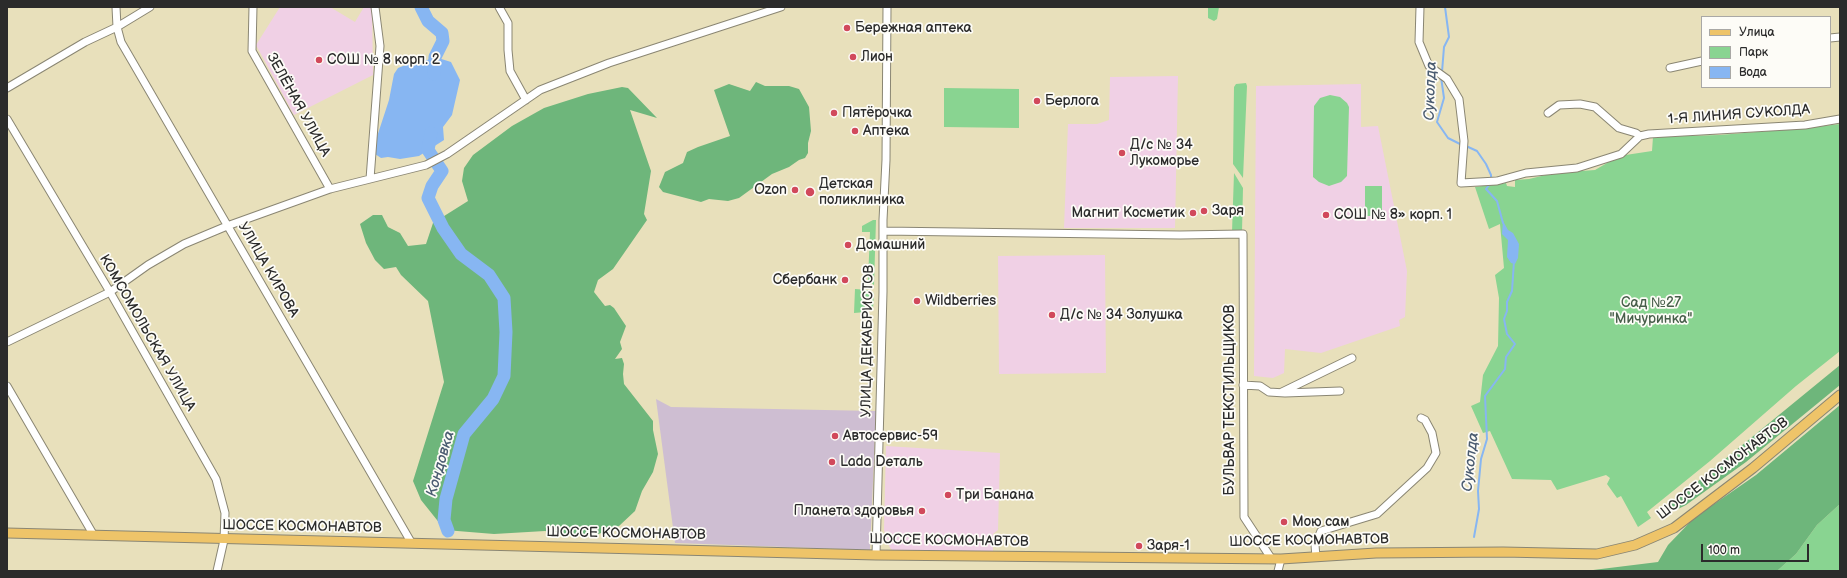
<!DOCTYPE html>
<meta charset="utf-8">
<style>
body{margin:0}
#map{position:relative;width:1847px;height:578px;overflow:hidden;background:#e8e0bb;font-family:"Balsamiq Sans",sans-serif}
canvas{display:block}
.frame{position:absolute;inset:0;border:8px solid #2b2b2b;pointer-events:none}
.legend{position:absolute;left:1701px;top:16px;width:130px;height:72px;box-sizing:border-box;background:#fdfcf7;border:1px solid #a9a8a5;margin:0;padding:5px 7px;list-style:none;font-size:12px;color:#2b2b2b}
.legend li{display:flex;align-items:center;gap:8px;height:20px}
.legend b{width:20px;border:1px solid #a9a8a5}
.scale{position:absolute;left:1701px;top:544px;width:108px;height:18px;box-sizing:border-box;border:2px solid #2b2b2b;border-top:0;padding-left:5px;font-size:12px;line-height:14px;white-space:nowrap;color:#2b2b2b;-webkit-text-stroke:3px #fdfcf7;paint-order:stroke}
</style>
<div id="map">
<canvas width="1847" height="578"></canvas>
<div class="frame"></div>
<ul class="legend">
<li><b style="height:5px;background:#eec469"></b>Улица</li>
<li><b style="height:11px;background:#89d491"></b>Парк</li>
<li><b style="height:11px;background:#87b6f2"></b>Вода</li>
</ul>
<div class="scale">100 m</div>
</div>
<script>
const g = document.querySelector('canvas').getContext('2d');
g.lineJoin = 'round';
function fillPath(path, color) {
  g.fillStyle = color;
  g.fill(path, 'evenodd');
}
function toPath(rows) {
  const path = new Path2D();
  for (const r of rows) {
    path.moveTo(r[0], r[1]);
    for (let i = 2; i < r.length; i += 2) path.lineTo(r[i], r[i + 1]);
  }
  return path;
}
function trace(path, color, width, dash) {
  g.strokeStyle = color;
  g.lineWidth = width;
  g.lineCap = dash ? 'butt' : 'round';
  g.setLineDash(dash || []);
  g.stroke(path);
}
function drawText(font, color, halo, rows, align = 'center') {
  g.font = font + ' "Balsamiq Sans",sans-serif';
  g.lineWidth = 3.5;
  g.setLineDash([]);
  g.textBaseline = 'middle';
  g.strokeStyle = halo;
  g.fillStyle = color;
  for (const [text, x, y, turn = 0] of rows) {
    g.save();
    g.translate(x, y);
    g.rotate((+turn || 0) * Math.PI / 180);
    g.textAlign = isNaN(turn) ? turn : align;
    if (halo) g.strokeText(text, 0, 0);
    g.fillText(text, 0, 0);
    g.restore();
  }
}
fillPath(toPath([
 [280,7,330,7,355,22,364,7,372,7,373,75,294,115,256,45],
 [1178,76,1175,228,1064,228,1068,124,1097,124,1109,120,1110,77],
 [1361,84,1361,127,1378,126,1407,271,1405,317,1399,320,1400,326,1321,353,1285,349,1284,373,1273,378,1254,376,1256,86],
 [1105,255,1106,373,999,374,998,256],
 [886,446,1000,453,998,530,993,534,993,554,894,553,889,546,884,530]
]), '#f0d0e5');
fillPath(toPath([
 [656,399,671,407,876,411,870,550,675,543]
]), '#cebed2');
fillPath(toPath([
 [1208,7,1219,7,1217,19,1214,21,1208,18],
 [1246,83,1247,86,1243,178,1233,164,1234,87,1236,84],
 [944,88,1019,89,1019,128,944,127],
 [1330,95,1340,97,1347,103,1349,107,1347,176,1341,182,1329,186,1319,182,1313,177,1313,173,1314,106,1320,98],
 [1840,124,1840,351,1796,386,1710,461,1647,512,1651,518,1638,527,1621,496,1617,498,1607,484,1610,478,1606,475,1557,490,1551,480,1512,479,1490,431,1483,433,1471,406,1480,402,1483,375,1498,346,1499,298,1495,275,1504,268,1500,224,1489,229,1475,187,1506,183,1507,186,1515,187,1515,180,1529,179,1554,173,1595,170,1619,156,1652,151,1653,137,1719,135,1807,128],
 [1234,173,1243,188,1242,232,1232,232],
 [1365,186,1382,186,1382,216,1365,216],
 [873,220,876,220,874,285,868,281,870,232,862,232,862,226],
 [855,289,868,290,874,293,873,308,866,312,854,313],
 [1840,504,1840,571,1777,571,1796,554,1817,525]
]), '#89d491');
fillPath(toPath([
 [756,82,765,86,789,86,799,89,809,107,811,131,808,143,808,153,805,158,799,160,789,167,772,174,739,198,728,201,709,199,701,202,663,192,659,187,665,172,683,163,687,152,698,147,730,136,714,90,729,84,750,91],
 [622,87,628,88,657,118,630,110,651,171,644,214,647,220,613,269,598,280,594,292,605,306,610,305,614,308,626,326,620,342,622,349,615,359,622,358,624,364,623,374,624,384,653,421,653,430,658,454,653,472,642,491,635,511,619,526,596,535,558,534,545,531,494,534,445,530,421,500,413,481,444,382,428,301,401,275,396,267,384,269,375,260,366,243,360,224,373,215,382,215,388,227,400,233,408,246,426,244,433,223,468,201,462,181,464,168,473,155,512,126,544,108,588,94],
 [1840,365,1840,385,1746,462,1686,505,1674,511,1669,505],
 [1840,405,1840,504,1817,525,1796,554,1777,571,1585,571,1658,562,1668,545,1694,518,1756,475]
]), '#6eb67b');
fillPath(toPath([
 [435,57,451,62,460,80,452,115,443,127,444,140,419,156,400,159,388,157,381,158,375,154,373,149,389,100,394,74,398,68,408,64,414,65],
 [1503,221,1508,230,1513,233,1519,244,1518,258,1515,264,1511,263,1507,257,1508,240,1502,234]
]), '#87b6f2');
trace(toPath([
 [1442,72,1444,47,1449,37,1445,7],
 [1441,77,1444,98,1437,122,1448,138,1462,145],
 [1466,146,1477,151,1486,164,1491,175,1491,179],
 [1490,184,1486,189,1497,201,1503,223],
 [1474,537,1479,509,1478,491,1481,459,1487,439,1485,396,1505,369,1506,357,1515,344,1507,334,1504,319,1507,311,1507,302,1512,291,1514,261]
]), '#87b6f2', 2);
trace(toPath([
 [421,7,428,21,442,33,443,41,435,57,434,74],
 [431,133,428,150,442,171,432,186,428,198,443,228,461,254,489,275,504,298,506,332,504,376,493,399,464,434,446,499,444,520,448,531]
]), '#87b6f2', 13);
const minor = toPath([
 [116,7,117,27,121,42,411,542],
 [253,7,252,51,330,189],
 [499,7,508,23,508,50,510,71,526,100],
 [1420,7,1419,42,1429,66,1447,79,1459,99,1464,141,1461,183,1497,181,1526,173,1577,168,1621,154,1640,136,1649,134,1805,125,1840,119],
 [1830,38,1840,37],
 [1670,68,1702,61],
 [7,88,85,42,117,27,150,7],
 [1548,113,1559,105,1580,104,1595,107,1619,128,1636,133,1640,136],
 [7,119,110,292,216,479,225,513,224,540,217,571],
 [370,179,380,46,375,7],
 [883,231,1180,235,1243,234,1244,517,1271,558],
 [7,342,110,292,148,265,184,244,227,226,330,189,426,165,447,154,540,90,609,63,781,7],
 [1243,385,1260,386,1269,392,1285,393,1340,391],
 [7,386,93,534],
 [1282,392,1352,358],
 [876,555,883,292,883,220,886,160,887,7],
 [1316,557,1315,545,1321,531,1377,514,1427,468,1436,453,1432,433,1425,420,1421,418],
 [1278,571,1281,559]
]);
const major = toPath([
 [7,533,876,555,1281,559,1376,553,1503,552,1597,554,1635,545,1674,528,1753,468,1840,395]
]);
trace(minor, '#8a8673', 9);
trace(major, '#8a8673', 11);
trace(minor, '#fff', 7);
trace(major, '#eec469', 9);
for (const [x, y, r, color] of [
 [847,28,4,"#d1495b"],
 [853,57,4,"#d1495b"],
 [319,60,4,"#d1495b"],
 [1037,101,4,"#d1495b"],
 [834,113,4,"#d1495b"],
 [855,131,4,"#d1495b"],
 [1122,153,4,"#d1495b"],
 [795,190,4,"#d1495b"],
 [810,192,5,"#d1495b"],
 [1204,211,4,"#d1495b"],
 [1193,213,4,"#d1495b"],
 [1326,215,4,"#d1495b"],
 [848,245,4,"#d1495b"],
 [845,280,4,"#d1495b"],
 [917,301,4,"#d1495b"],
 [1052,315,4,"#d1495b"],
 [835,436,4,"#d1495b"],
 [832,462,4,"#d1495b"],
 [948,495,4,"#d1495b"],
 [922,511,4,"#d1495b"],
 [1284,522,4,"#d1495b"],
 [1139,546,4,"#d1495b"]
]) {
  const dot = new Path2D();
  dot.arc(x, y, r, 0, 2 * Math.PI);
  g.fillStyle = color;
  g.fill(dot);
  trace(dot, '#fdfcf7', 1.5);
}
drawText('14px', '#2b2b2b', '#fdfcf7', [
 ["Бережная аптека",855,28],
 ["Лион",861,57],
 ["СОШ № 8 корп. 2",327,60],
 ["Берлога",1045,101],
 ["Пятёрочка",842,113],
 ["Аптека",863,131],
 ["Д/с № 34",1130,145],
 ["Лукоморье",1130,161],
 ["Детская",819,184],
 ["поликлиника",819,200],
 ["Ozon",787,190,"right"],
 ["Заря",1212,211],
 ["Магнит Косметик",1185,213,"right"],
 ["СОШ № 8» корп. 1",1334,215],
 ["Домашний",856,245],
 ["Сбербанк",837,280,"right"],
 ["Wildberries",925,301],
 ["Д/с № 34 Золушка",1060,315],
 ["Автосервис-59",843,436],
 ["Lada Dеталь",840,462],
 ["Три Банана",956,495],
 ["Планета здоровья",914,511,"right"],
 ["Мою сам",1292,522],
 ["Заря-1",1147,546]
], 'left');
drawText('14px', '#2b2b2b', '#fdfcf7', [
 ["ЗЕЛЁНАЯ УЛИЦА",298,105,61],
 ["1-Я ЛИНИЯ СУКОЛДА",1739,115,-4],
 ["УЛИЦА КИРОВА",268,270,60],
 ["КОМСОМОЛЬСКАЯ УЛИЦА",147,333,60],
 ["УЛИЦА ДЕКАБРИСТОВ",868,341,-89],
 ["БУЛЬВАР ТЕКСТИЛЬЩИКОВ",1230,400,-90],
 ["ШОССЕ КОСМОНАВТОВ",1723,469,-37],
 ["ШОССЕ КОСМОНАВТОВ",302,527,1],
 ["ШОССЕ КОСМОНАВТОВ",626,534,1],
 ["ШОССЕ КОСМОНАВТОВ",949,541,1],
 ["ШОССЕ КОСМОНАВТОВ",1309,541,-1]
]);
drawText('14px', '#475e4a', '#fdfcf7', [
 ["Сад №27",1651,303],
 ["\"Мичуринка\"",1651,319]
]);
drawText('italic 15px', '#4b5c71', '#fdfcf7', [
 ["Суколда",1431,91,-88],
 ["Суколда",1471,462,-84],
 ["Кондовка",441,464,-74]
]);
</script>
